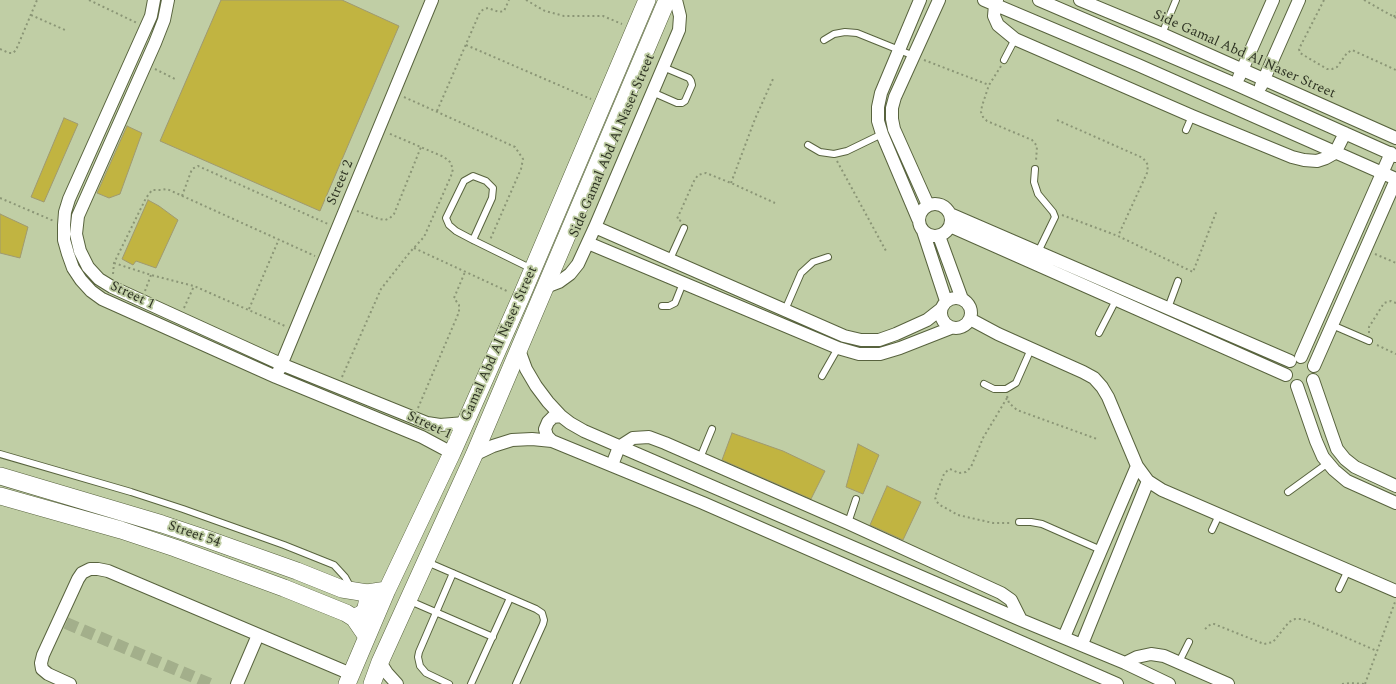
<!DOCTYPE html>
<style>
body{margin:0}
canvas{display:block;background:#c0cea5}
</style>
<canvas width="1396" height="684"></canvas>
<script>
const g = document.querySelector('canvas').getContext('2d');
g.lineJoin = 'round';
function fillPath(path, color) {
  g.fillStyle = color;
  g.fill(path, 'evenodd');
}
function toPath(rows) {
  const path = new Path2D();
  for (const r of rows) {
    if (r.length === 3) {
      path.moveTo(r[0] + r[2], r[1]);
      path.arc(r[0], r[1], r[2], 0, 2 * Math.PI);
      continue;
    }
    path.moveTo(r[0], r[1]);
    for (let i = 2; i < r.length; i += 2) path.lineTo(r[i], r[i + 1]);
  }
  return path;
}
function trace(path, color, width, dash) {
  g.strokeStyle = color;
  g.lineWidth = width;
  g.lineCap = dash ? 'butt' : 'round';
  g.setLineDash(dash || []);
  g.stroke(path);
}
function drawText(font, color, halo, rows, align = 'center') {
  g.font = font + ' Spectral,serif';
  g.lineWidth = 3.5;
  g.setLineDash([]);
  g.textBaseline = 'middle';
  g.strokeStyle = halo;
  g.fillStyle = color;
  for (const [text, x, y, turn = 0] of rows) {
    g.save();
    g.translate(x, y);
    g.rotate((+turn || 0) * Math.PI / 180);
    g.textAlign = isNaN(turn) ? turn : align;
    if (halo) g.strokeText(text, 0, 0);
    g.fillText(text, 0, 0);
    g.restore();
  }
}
const building = toPath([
 [221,0,342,0,399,26,320,211,160,141,221,0],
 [64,118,78,124,44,202,31,197,64,118],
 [127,126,142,133,120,194,109,198,97,193,127,126],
 [148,200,159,206,178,220,156,268,136,261,133,265,122,259,148,200],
 [0,214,28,227,20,258,0,253,0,214],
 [732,433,783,451,825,471,811,499,722,460,732,433],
 [858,444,879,455,863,494,846,487,858,444],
 [887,486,921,502,903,540,870,525,887,486]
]);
fillPath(building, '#c1b441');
trace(building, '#9f9a71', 1);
trace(toPath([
 [66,623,210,684]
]), '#a3af8b', 12, [12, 6]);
const lane = toPath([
 [1162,34,1176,0],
 [824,40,834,34,845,32,857,33,914,56],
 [1004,60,1015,39],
 [652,92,677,103,682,103,685,101,692,85,691,81,689,78,663,67],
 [1186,130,1192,116],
 [808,145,820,152,834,154,847,151,882,134],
 [1035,169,1034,182,1038,194,1053,212,1055,217,1038,252],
 [473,240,492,198,493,188,486,181,473,176,464,181,446,218,449,225,456,231,473,240,532,269],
 [670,259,684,228],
 [662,306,669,306,675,303,683,283],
 [1168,308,1178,281],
 [785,310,801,273,813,262,828,257],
 [1332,325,1369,341],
 [1099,333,1116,300],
 [822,376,838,348],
 [984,384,994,389,1006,389,1016,383,1031,349],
 [0,454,131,492,183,509,284,545,334,565,345,577,351,588],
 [700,458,712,429],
 [1288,492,1328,463],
 [1019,522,1031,522,1042,524,1101,550],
 [848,523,856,499],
 [1212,530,1219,515],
 [427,562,536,609,542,613,544,620,543,624,516,684],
 [1339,589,1348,570],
 [410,601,493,637],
 [1179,662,1189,642],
 [449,684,426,673,420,666,418,657,419,652,453,573],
 [471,684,510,598]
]);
const street = toPath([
 [154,0,151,16,69,199,65,212,64,225,64,240,68,254,73,268,81,280,91,291,102,299,276,377,422,437,452,453],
 [168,0,164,20,155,43,78,216,76,234,80,251,88,267,99,279,112,287,281,364,427,423,440,425,465,423],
 [984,0,1138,65,1396,179],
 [997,0,995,5,994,16,998,25,1015,39,1192,116,1292,157,1304,160,1317,161,1326,158,1335,153,1345,133],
 [1039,0,1235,84,1396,156],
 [1080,0,1162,34,1396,138],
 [1239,77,1273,0],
 [1261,86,1299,0],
 [935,220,16],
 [928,205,894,129,892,119,892,108,895,97,939,0],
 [950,214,1290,361],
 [918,219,882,134,878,121,878,107,881,93,920,0],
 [950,226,1286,375],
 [595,227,844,336,861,340,879,340,896,334,927,320,941,309],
 [923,231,946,301],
 [939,236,962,299],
 [588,243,838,348,859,354,880,354,900,348,951,328],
 [546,287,559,282,570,274,578,264,595,227,679,30,680,16,676,0],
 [956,313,15],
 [970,319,998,334,1083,372,1094,378,1102,387,1108,397,1137,466,1148,481,1162,490,1396,591],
 [519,350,526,369,536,386,548,402,561,416,570,423,584,431,1021,620,1125,663,1169,684],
 [1301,357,1391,153],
 [1314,366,1396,180],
 [279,370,432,0],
 [1313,380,1332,435,1337,449,1345,459,1355,467,1396,486],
 [1297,386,1316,441,1323,457,1334,470,1347,481,1396,503],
 [552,441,547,436,545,429,548,422,553,417,561,416],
 [474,455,493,446,512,440,532,439,552,441,703,503,1117,684],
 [612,465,619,447,633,438,649,437,665,443,848,523,1001,593,1011,600,1021,620],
 [1064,637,1137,466],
 [1082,644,1148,481],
 [380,662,387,673,397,684],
 [1125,663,1137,657,1151,654,1164,656,1228,684],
 [70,684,48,674,42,669,41,663,43,655,78,579,82,573,90,569,98,569,108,571,351,674],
 [237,684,258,635]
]);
const secondary = toPath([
 [0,476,162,524,207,539,297,571,342,589,367,593,387,590],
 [0,496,121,530,175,548,284,588,346,613,354,618,367,637],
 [354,618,363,613,366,608,368,598,367,593],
 [347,684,387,590,452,453,521,297,647,0],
 [372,684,380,662,474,455,667,0]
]);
trace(lane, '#58633e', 8);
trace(street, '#58633e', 14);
trace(secondary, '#58633e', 18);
trace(toPath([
 [89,0,137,23],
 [526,0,545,11,564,16,603,16,622,24],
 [1324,0,1299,49,1300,53,1327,69,1332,69,1337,67,1347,53,1352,50,1396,70],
 [1364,0,1396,18],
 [31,15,65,30],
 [1394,17,1396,12],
 [466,45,591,99],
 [0,49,9,53,13,53,16,50,37,0],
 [924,60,989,85],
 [1001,66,989,85,982,106,981,112,983,117,987,121,1032,140,1037,146,1036,161],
 [155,69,177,80],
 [404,97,515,147,523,159,521,169,490,240],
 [437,111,480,12,484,9,488,8,499,12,504,11,509,0],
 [1057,120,1143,158,1148,165,1147,173,1118,236],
 [837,161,886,251],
 [731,183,755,119,773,79],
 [182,196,192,169,198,166,328,224],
 [0,198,54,221],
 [357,211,379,219,385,220,390,218,394,214,421,147],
 [1062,215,1118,236,1193,272,1217,210],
 [681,221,677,219,694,181,698,175,706,173,731,183,775,203],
 [414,248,509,292],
 [1375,254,1396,263],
 [114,263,151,275,194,286,285,326],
 [113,274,114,263,146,198,152,190,161,190,167,189,315,256],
 [145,291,151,275],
 [184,308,194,286],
 [249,309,279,239],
 [1369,333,1369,327,1384,303,1391,301,1396,303],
 [1377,345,1396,354],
 [342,377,381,289,410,252,424,237,451,176,453,169,450,162,444,157,388,133],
 [1007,396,1009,403,1017,410,1097,439],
 [1007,398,983,438,971,467,966,472,959,473,950,469,947,471,944,474,935,497,936,501,940,505,958,515,993,523,1012,523],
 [418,408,459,312,459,305,454,298,465,272],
 [1205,629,1211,624,1214,624,1264,644,1273,642,1289,622,1295,619,1303,619,1377,651],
 [1342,684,1350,683,1365,684],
 [1365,684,1395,602]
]), '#8b9676', 2, [2, 3]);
trace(lane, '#fff', 6);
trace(street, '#fff', 12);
trace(secondary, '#fff', 17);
drawText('14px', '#2f3424', '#c0cea5', [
 ["Side Gamal Abd Al Naser Street",1244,55,24],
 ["Side Gamal Abd Al Naser Street",613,146,-67],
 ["Street 2",341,183,-67],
 ["Street 1",132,296,25],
 ["Gamal Abd Al Naser Street",500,344,-66],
 ["Street 1",429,426,25],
 ["Street 54",194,535,19]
]);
</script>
